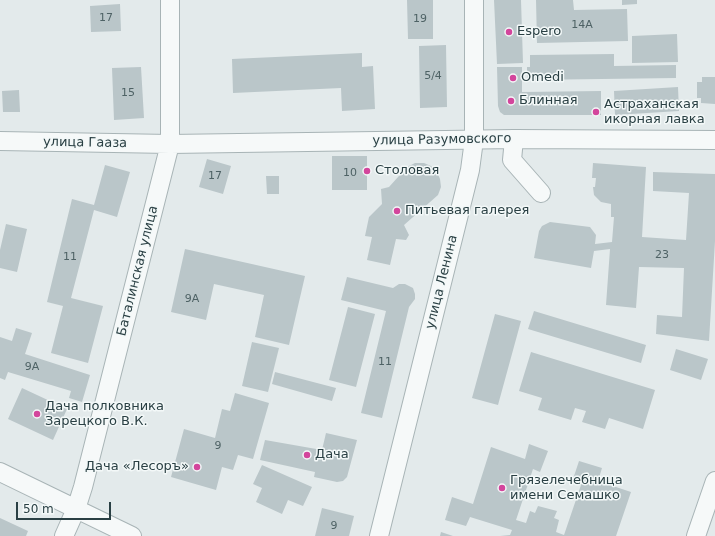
<!DOCTYPE html>
<meta charset="utf-8">
<style>
body{margin:0}
#map{position:relative;width:715px;height:536px;overflow:hidden;background:#e3eaeb;font-family:"DejaVu Sans",sans-serif}
canvas{display:block}
.scale{position:absolute;left:16px;top:502px;width:95px;height:18px;box-sizing:border-box;border:2px solid #2a4044;border-top:0;padding-left:5px;font-size:12px;line-height:14px;white-space:nowrap;color:#2a4044;-webkit-text-stroke:3px #f3f8f8;paint-order:stroke}
</style>
<div id="map">
<canvas width="715" height="536"></canvas>
<div class="scale">50 m</div>
</div>
<script>
const g = document.querySelector('canvas').getContext('2d');
g.lineJoin = 'round';
function fillPath(path, color) {
  g.fillStyle = color;
  g.fill(path, 'evenodd');
}
function toPath(rows) {
  const path = new Path2D();
  for (const r of rows) {
    path.moveTo(r[0], r[1]);
    for (let i = 2; i < r.length; i += 2) path.lineTo(r[i], r[i + 1]);
  }
  return path;
}
function trace(path, color, width, dash) {
  g.strokeStyle = color;
  g.lineWidth = width;
  g.lineCap = dash ? 'butt' : 'round';
  g.setLineDash(dash || []);
  g.stroke(path);
}
function drawText(font, color, halo, rows, align = 'center') {
  g.font = font + ' "DejaVu Sans",sans-serif';
  g.lineWidth = 3;
  g.setLineDash([]);
  g.textBaseline = 'middle';
  g.strokeStyle = halo;
  g.fillStyle = color;
  for (const [text, x, y, turn = 0] of rows) {
    g.save();
    g.translate(x, y);
    g.rotate((+turn || 0) * Math.PI / 180);
    g.textAlign = isNaN(turn) ? turn : align;
    if (halo) g.strokeText(text, 0, 0);
    g.fillText(text, 0, 0);
    g.restore();
  }
}
fillPath(toPath([
 [407,0,433,0,433,39,408,39],
 [494,0,521,0,523,63,497,64],
 [536,0,573,0,574,10,627,9,628,41,537,43],
 [622,0,637,0,637,4,622,5],
 [120,4,121,31,91,32,90,6],
 [677,34,678,62,632,63,632,36],
 [446,45,447,107,420,108,419,46],
 [362,53,362,67,373,66,375,109,342,111,341,88,233,93,232,59],
 [614,54,614,66,676,65,676,78,527,80,527,67,530,67,530,55],
 [141,67,144,118,114,120,112,68],
 [497,67,522,67,522,92,601,91,601,115,504,115,500,112,498,106],
 [702,77,715,77,715,104,701,103,701,98,697,98,697,82,702,82],
 [678,87,679,111,615,115,614,91],
 [19,90,20,112,3,112,2,91],
 [332,156,367,156,367,190,332,190],
 [207,159,231,166,223,194,199,187],
 [415,163,424,163,431,166,437,172,440,179,441,187,438,195,404,225,409,235,406,240,396,239,390,265,367,260,372,237,365,236,369,217,382,204,381,189,389,187,407,167],
 [593,163,646,167,642,237,686,240,689,193,653,191,653,172,715,174,715,241,709,341,656,334,657,315,682,317,684,268,639,267,636,308,606,305,610,249,594,251,591,268,534,258,539,231,542,226,550,222,590,227,596,235,595,244,612,242,614,217,611,217,611,204,601,202,594,195,593,187,595,187,596,178,592,178],
 [105,165,130,172,117,217,94,210,71,298,103,306,88,363,51,353,63,306,47,302,72,199,94,205],
 [266,176,279,176,279,194,267,194],
 [6,224,27,229,17,272,0,268,0,250],
 [185,249,305,276,289,345,255,337,264,295,214,284,206,320,171,312],
 [347,277,393,288,399,284,405,284,413,288,415,294,415,299,409,307,382,418,361,413,386,311,341,300],
 [348,307,375,314,356,387,329,380],
 [534,311,646,345,641,363,528,329],
 [495,314,521,321,498,405,472,398],
 [16,328,32,333,25,354,90,375,82,402,69,398,71,391,8,372,5,380,0,378,0,337,12,341],
 [252,342,279,348,268,392,242,386],
 [676,349,708,359,701,380,670,370],
 [531,352,655,390,643,429,609,418,605,429,582,422,586,411,575,408,571,420,538,410,542,398,519,391],
 [275,372,336,388,332,401,272,384],
 [22,388,67,409,53,440,8,419],
 [235,393,269,403,253,459,238,455,233,470,222,467,216,490,171,477,184,429,215,438,222,409,230,411],
 [326,433,357,440,347,477,343,481,337,482,314,477,315,472,260,460,265,440,322,450],
 [529,444,548,451,540,472,533,469,516,520,526,523,530,511,535,513,538,506,557,511,554,518,559,520,556,532,564,535,581,485,572,482,579,461,602,468,598,481,631,492,616,536,500,536,510,535,512,530,470,517,466,526,445,520,452,497,473,504,491,447,525,459],
 [262,465,312,487,303,506,288,500,282,514,256,502,262,488,253,484],
 [322,508,354,516,349,536,315,536],
 [0,518,28,531,26,536,0,536],
 [441,532,453,536,440,536]
]), '#bac6c9');
const minor = toPath([
 [514,139,512,160,541,193],
 [0,141,170,144,514,139,715,140],
 [0,472,132,536],
 [64,536,76,509,83,487,170,144,170,0],
 [379,536,470,170,474,140,474,0],
 [696,536,715,481]
]);
trace(minor, '#a8b4b6', 20);
trace(minor, '#f6f9f9', 18);
for (const [x, y, r, color] of [
 [509,32,4,"#d3459c"],
 [513,78,4,"#d3459c"],
 [511,101,4,"#d3459c"],
 [596,112,4,"#d3459c"],
 [367,171,4,"#d3459c"],
 [397,211,4,"#d3459c"],
 [37,414,4,"#d3459c"],
 [307,455,4,"#d3459c"],
 [197,467,4,"#d3459c"],
 [502,488,4,"#d3459c"]
]) {
  const dot = new Path2D();
  dot.arc(x, y, r, 0, 2 * Math.PI);
  g.fillStyle = color;
  g.fill(dot);
  trace(dot, '#f3f8f8', 1.5);
}
drawText('11px', '#4e6265', null, [
 ["17",106,18],
 ["19",420,19],
 ["14А",582,25],
 ["5/4",433,76],
 ["15",128,93],
 ["10",350,173],
 ["17",215,176],
 ["23",662,255],
 ["11",70,257],
 ["9А",192,299],
 ["11",385,362],
 ["9А",32,367],
 ["9",218,446],
 ["9",334,526]
]);
drawText('13px', '#2a4044', '#f3f8f8', [
 ["Espero",517,32],
 ["Omedi",521,78],
 ["Блинная",519,101],
 ["Астраханская",604,105],
 ["икорная лавка",604,120],
 ["Столовая",375,171],
 ["Питьевая галерея",405,211],
 ["Дача полковника",45,407],
 ["Зарецкого В.К.",45,422],
 ["Дача",315,455],
 ["Дача «Лесоръ»",189,467,"right"],
 ["Грязелечебница",510,481],
 ["имени Семашко",510,496]
], 'left');
drawText('13px', '#2a4044', '#f3f8f8', [
 ["улица Разумовского",442,140,-1],
 ["улица Гааза",85,143,1],
 ["Баталинская улица",138,271,-76],
 ["улица Ленина",442,282,-76]
]);
</script>
